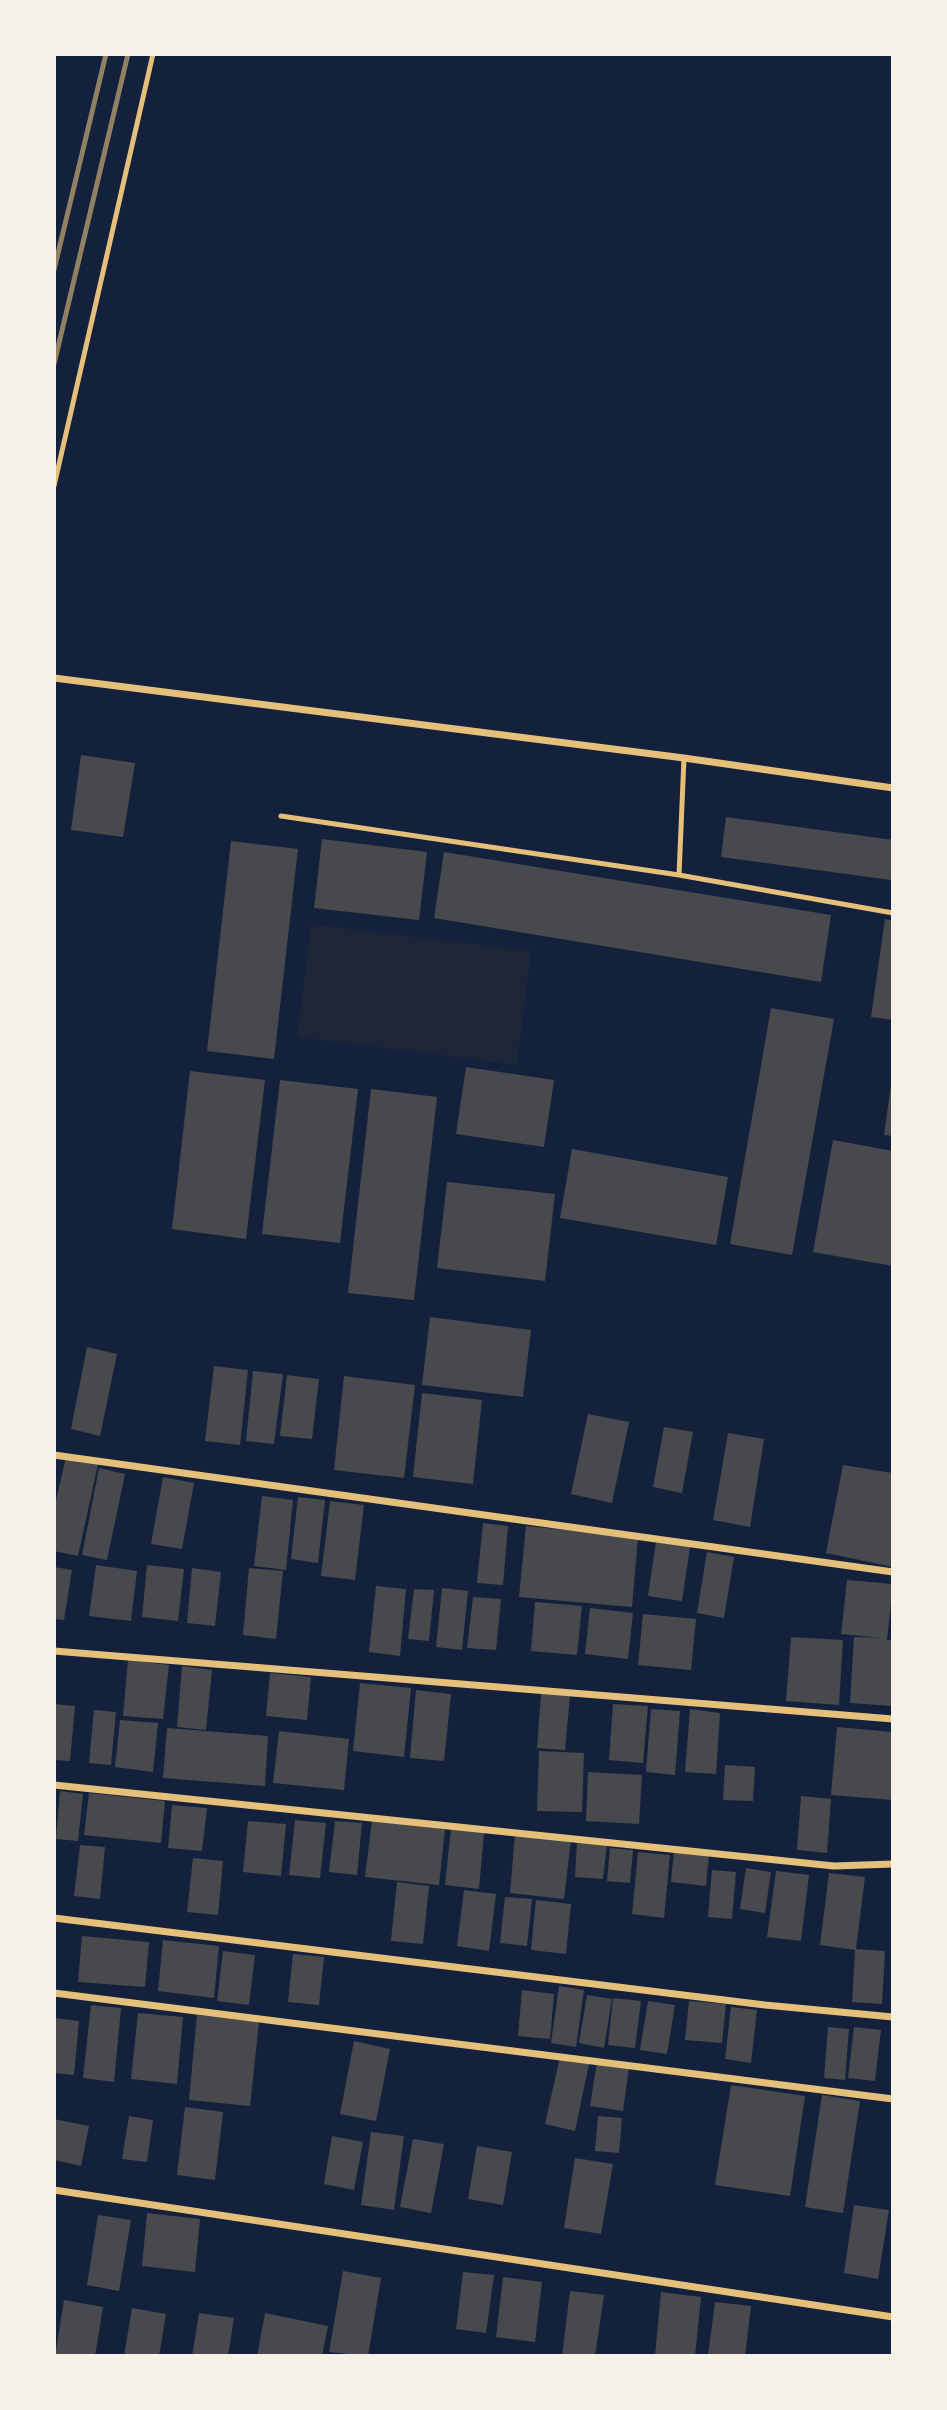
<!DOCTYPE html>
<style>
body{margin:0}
#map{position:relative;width:947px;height:2410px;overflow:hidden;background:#14213d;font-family:Jost,sans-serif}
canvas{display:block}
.frame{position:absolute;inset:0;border:56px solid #f6f1e7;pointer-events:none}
</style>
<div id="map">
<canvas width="947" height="2410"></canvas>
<div class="frame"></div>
</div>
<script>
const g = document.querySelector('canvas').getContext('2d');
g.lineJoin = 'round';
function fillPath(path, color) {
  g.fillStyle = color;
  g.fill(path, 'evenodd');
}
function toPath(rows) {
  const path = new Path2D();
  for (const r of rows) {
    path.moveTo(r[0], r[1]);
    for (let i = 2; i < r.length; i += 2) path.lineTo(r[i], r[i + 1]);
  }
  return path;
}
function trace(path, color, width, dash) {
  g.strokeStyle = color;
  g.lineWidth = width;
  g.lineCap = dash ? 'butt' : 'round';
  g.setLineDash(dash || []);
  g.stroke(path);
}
fillPath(toPath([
 [311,924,531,951,517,1065,297,1037]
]), '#1d2539');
fillPath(toPath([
 [81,755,135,763,123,837,71,830],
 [726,817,893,840,891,880,721,857],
 [322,839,427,852,419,920,314,908],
 [231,841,298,849,274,1059,207,1051],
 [444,852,831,915,821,982,434,918],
 [885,919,893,921,893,1020,871,1017],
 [771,1008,834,1019,792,1255,730,1244],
 [466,1067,554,1080,544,1147,456,1134],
 [190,1071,265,1080,246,1239,172,1229],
 [280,1080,358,1089,340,1243,262,1234],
 [891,1084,893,1084,893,1136,884,1135],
 [371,1089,437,1097,414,1300,348,1293],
 [833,1140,893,1151,893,1266,813,1252],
 [572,1149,728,1177,716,1245,560,1218],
 [447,1182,555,1194,545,1281,437,1268],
 [430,1317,531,1330,523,1397,422,1385],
 [87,1347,117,1354,100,1436,71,1429],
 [214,1366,248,1370,240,1445,205,1441],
 [253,1371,283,1374,274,1444,246,1441],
 [287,1375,319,1379,312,1439,280,1436],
 [344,1376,415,1385,404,1478,334,1470],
 [422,1393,482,1400,473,1484,413,1477],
 [588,1414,629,1422,612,1503,571,1494],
 [664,1427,693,1432,682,1493,653,1487],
 [728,1433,764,1439,750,1527,713,1520],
 [66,1457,98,1464,78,1556,54,1551,54,1509],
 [843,1465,893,1473,893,1567,826,1553],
 [99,1468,125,1474,107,1560,82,1555],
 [163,1477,194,1483,182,1549,151,1544],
 [262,1496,293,1500,286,1570,254,1566],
 [298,1497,325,1500,318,1563,291,1559],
 [330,1501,364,1505,355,1580,321,1576],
 [483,1523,508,1526,503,1585,477,1583],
 [526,1526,638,1537,632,1607,519,1597],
 [656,1542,690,1547,682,1601,648,1596],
 [707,1552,734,1557,724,1618,697,1613],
 [96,1565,137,1571,131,1621,89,1616],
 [147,1565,184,1569,178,1621,142,1617],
 [54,1567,72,1570,64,1620,54,1619],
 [192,1568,221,1572,215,1626,187,1623],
 [249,1568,283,1571,276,1639,243,1635],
 [847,1580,893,1584,887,1640,893,1640,893,1706,850,1703,854,1637,881,1638,841,1634],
 [376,1586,406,1589,400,1656,369,1652],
 [442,1588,468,1591,462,1650,436,1647],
 [414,1589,434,1590,429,1641,408,1639],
 [473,1597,501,1599,496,1650,467,1648],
 [535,1602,582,1606,577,1655,531,1651],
 [590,1608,633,1613,628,1659,585,1654],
 [643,1614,696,1619,691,1670,638,1665],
 [791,1637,843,1640,839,1705,786,1701],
 [128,1660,169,1665,163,1719,123,1716],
 [182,1666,212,1670,206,1730,177,1727],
 [270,1673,311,1677,307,1720,266,1716],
 [360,1683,411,1688,404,1757,353,1751],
 [416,1690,451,1694,444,1761,410,1758],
 [541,1694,570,1696,565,1750,537,1748],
 [54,1704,75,1706,70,1761,54,1760],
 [613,1704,648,1706,643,1763,609,1760],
 [651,1709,680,1711,675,1775,646,1772],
 [690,1709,720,1713,716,1774,685,1772],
 [94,1710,116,1712,111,1765,89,1763],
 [120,1720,158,1723,153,1772,115,1767],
 [837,1727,893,1732,893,1800,831,1795],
 [167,1728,268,1736,265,1786,163,1778],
 [279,1731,349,1739,344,1790,273,1783],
 [539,1751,584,1753,582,1812,537,1811],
 [725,1765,755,1767,753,1801,723,1800],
 [588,1772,642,1775,639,1824,586,1821],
 [60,1791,83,1794,78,1841,56,1839],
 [89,1793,165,1801,161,1843,84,1835],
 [801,1796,831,1799,827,1853,797,1850],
 [172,1805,207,1808,202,1851,168,1848],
 [295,1820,326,1823,320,1878,289,1875],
 [372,1820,445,1829,439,1885,365,1877],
 [248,1821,286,1824,281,1876,243,1872],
 [335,1821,362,1823,357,1875,329,1872],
 [451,1829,484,1833,479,1889,445,1885],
 [515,1834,571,1840,564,1899,510,1893],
 [577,1842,607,1844,603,1879,575,1877],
 [80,1845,105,1847,100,1899,74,1896],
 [610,1848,633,1850,630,1883,607,1881],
 [674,1850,709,1854,706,1886,671,1882],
 [638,1852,670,1855,664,1918,632,1914],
 [193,1858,223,1861,218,1915,187,1912],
 [746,1868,771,1872,765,1913,740,1909],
 [712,1870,736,1872,732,1919,708,1917],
 [776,1871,809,1875,801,1941,767,1937],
 [829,1873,865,1877,856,1949,885,1951,882,2004,852,2002,855,1950,820,1945],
 [397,1882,429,1886,423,1944,391,1941],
 [464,1890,496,1894,489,1951,457,1946],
 [505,1897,532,1899,527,1946,500,1943],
 [536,1900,571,1904,566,1954,531,1950],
 [82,1936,149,1942,145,1987,78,1982],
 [163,1940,219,1946,214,1998,158,1991],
 [223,1951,255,1955,249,2005,217,2001],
 [293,1954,324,1957,319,2005,288,2002],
 [559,1986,584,1990,576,2047,551,2043],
 [522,1990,554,1994,550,2039,518,2036],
 [587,1995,612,1999,604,2048,579,2043],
 [613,1998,641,2001,635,2048,608,2045],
 [648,2001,675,2005,667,2054,640,2050],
 [689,2001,726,2004,722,2043,685,2040],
 [91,2005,121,2008,114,2082,83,2078],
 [731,2007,757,2010,751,2063,725,2059],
 [138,2013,183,2017,177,2084,131,2079],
 [197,2015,259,2022,250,2106,189,2100],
 [54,2018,79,2021,74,2075,54,2073],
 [828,2027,849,2029,845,2080,824,2078],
 [854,2027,881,2030,875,2081,848,2078],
 [354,2041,390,2049,376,2121,340,2114],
 [560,2057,589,2064,575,2131,545,2124],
 [597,2062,629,2068,623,2111,590,2106],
 [731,2085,805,2096,790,2196,715,2185],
 [822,2095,860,2101,843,2213,805,2207],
 [185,2107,223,2112,215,2180,177,2175],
 [129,2116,153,2120,147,2162,122,2159],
 [598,2116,622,2118,619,2153,595,2151],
 [54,2119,89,2126,81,2166,54,2160],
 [371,2132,404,2136,394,2210,361,2205],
 [332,2136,363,2142,354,2190,324,2184],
 [413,2139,444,2144,431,2213,400,2207],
 [477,2146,512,2152,503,2205,468,2199],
 [575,2158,613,2164,601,2234,564,2228],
 [854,2205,889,2210,878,2279,844,2273],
 [147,2213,200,2219,195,2272,142,2266],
 [98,2215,131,2220,119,2291,87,2285],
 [343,2271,381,2278,368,2356,329,2352],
 [463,2272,494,2275,486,2333,456,2329],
 [503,2277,542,2282,535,2342,496,2337],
 [570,2291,604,2295,595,2356,562,2356],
 [661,2292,701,2297,695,2356,655,2356],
 [64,2300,103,2307,95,2356,55,2356],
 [715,2302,751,2306,745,2356,708,2356],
 [132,2308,166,2314,159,2356,124,2356],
 [199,2313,234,2318,228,2356,192,2356],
 [265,2313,328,2326,322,2356,257,2356]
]), '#48494c');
trace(toPath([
 [54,486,153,54],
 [684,758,679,875,893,913],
 [281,816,679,875]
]), '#e5c07b', 5);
trace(toPath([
 [54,678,684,758,893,788],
 [54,1455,893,1572],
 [54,1651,893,1719],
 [54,1785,834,1866,893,1864],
 [54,1918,765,2005,893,2017],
 [54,1993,893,2099],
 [54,2190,893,2317]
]), '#e5c07b', 7);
trace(toPath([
 [54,270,106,54],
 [54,364,128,54]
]), '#918062', 5);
</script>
